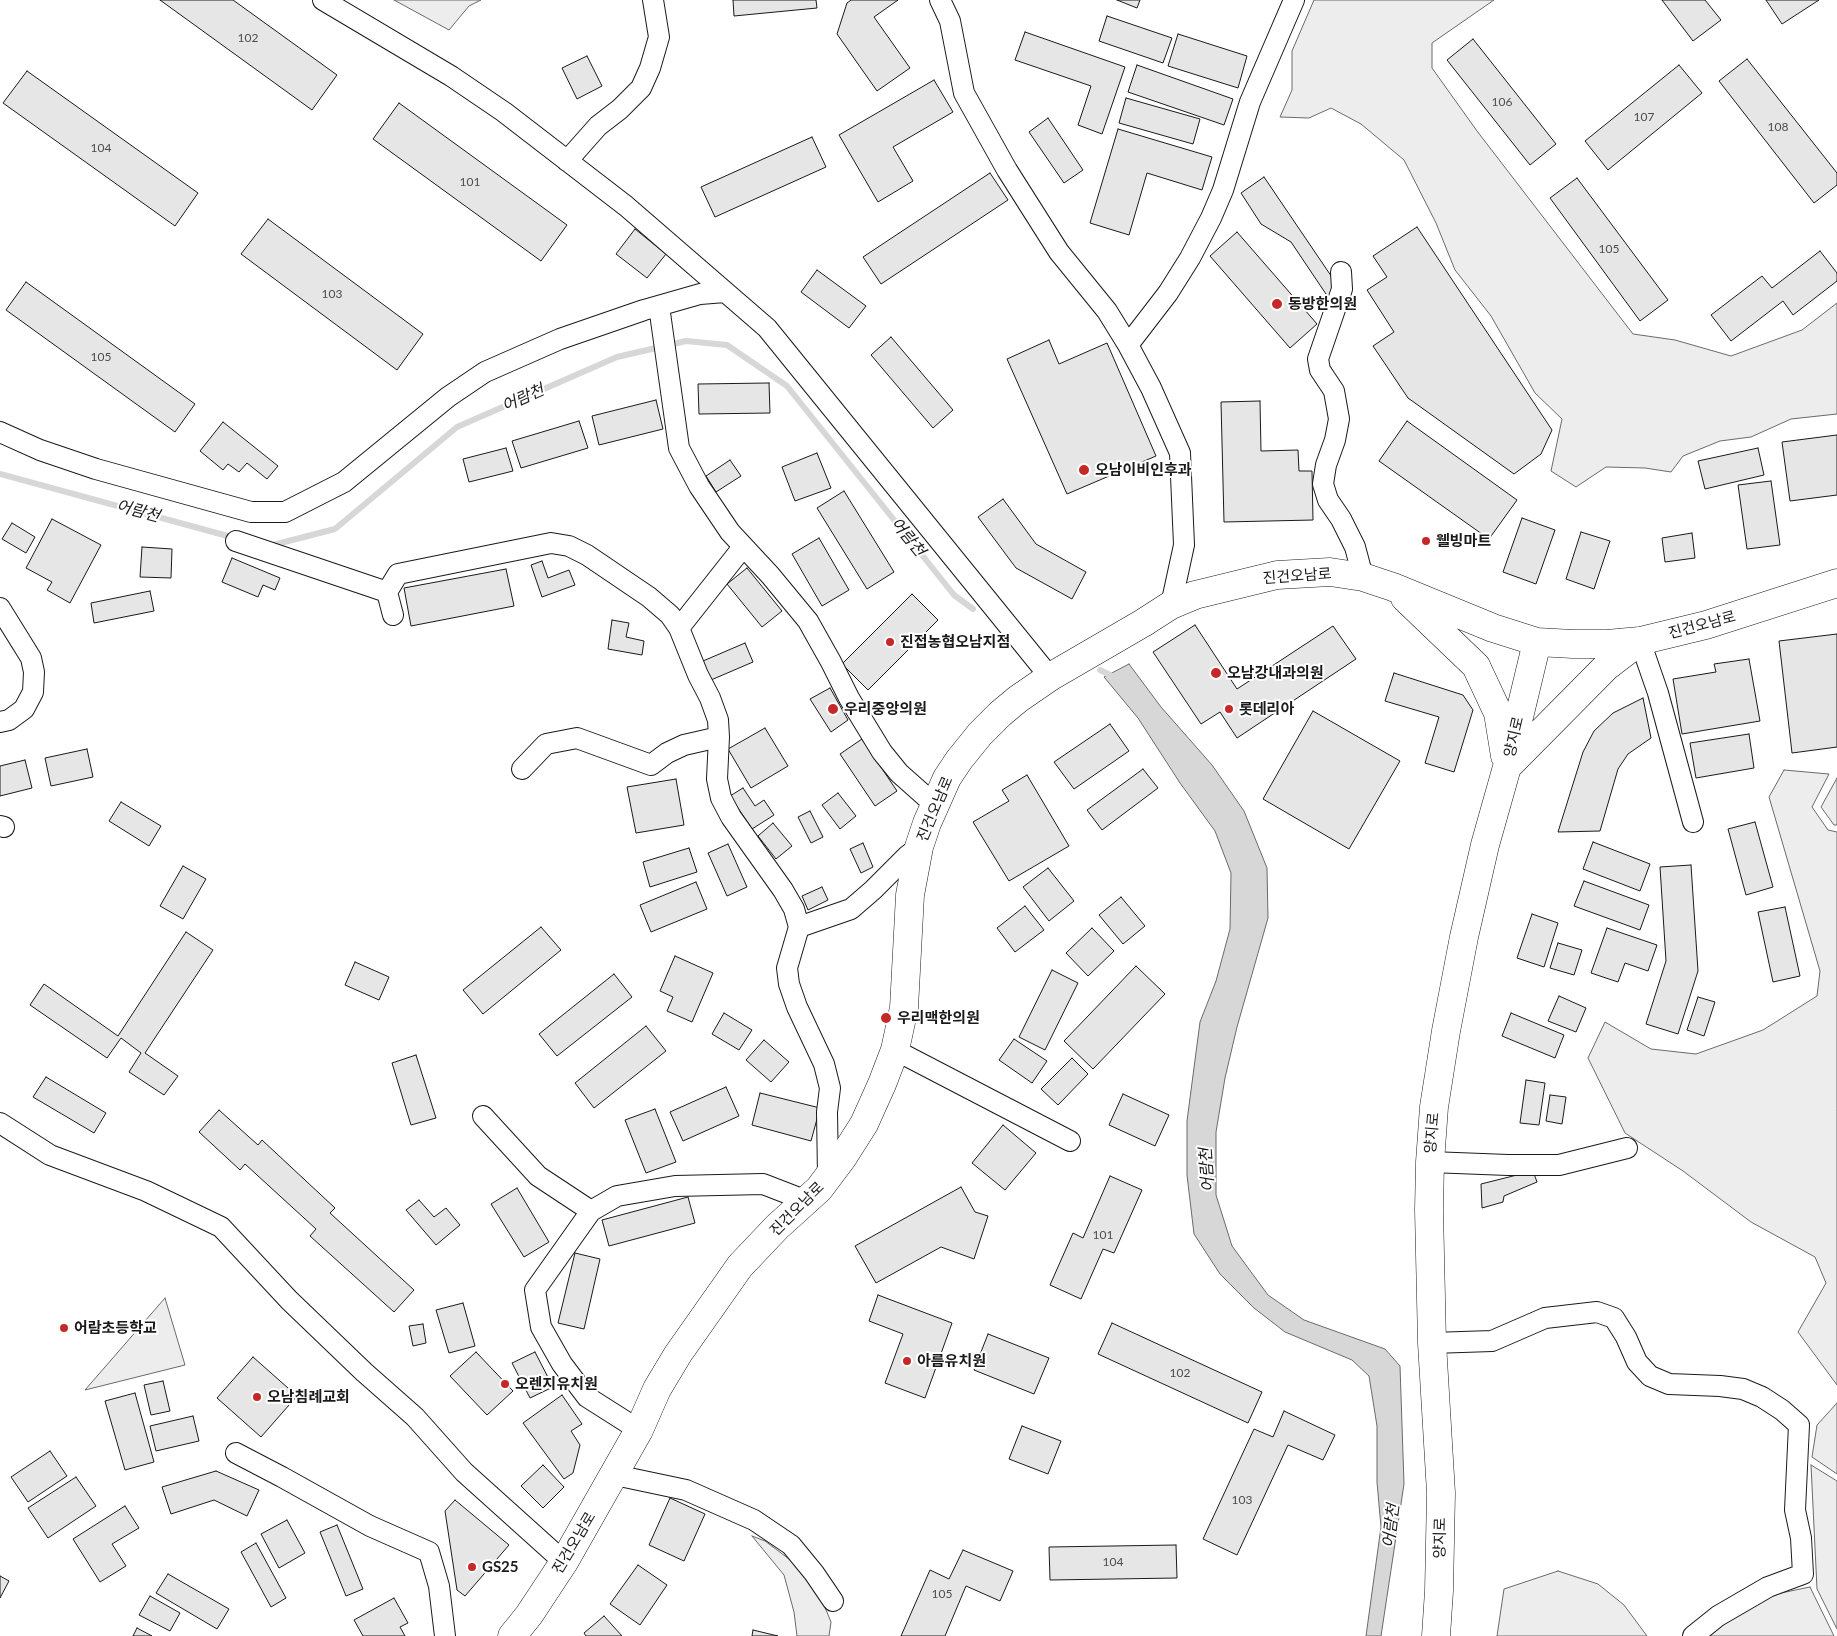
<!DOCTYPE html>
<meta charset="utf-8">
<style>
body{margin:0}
canvas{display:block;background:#fff}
</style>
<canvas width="1837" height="1636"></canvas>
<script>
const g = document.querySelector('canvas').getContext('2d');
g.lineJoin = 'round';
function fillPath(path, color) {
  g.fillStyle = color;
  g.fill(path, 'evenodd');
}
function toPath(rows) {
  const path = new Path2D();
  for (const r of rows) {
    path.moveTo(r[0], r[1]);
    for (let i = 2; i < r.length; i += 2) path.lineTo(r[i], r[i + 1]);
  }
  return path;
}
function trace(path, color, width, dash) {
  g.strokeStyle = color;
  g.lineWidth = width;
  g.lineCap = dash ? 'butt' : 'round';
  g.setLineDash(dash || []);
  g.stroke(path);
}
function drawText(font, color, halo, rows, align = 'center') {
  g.font = font + ' Lato,"Noto Sans KR",sans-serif';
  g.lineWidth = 4;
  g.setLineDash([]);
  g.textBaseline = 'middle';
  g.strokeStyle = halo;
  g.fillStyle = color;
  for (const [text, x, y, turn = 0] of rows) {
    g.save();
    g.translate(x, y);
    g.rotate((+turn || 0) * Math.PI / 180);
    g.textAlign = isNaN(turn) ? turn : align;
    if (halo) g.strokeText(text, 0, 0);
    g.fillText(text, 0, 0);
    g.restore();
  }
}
const built = toPath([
 [394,0,481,0,469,6,449,30,394,0],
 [1314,0,1494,0,1432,43,1432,68,1477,131,1633,334,1675,340,1731,356,1802,330,1837,303,1837,414,1791,419,1751,437,1720,441,1683,456,1671,472,1645,468,1606,467,1576,487,1551,471,1562,419,1535,393,1491,316,1455,270,1436,223,1404,160,1361,124,1331,108,1309,118,1280,117,1292,90,1292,51,1314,0],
 [1784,770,1829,774,1812,807,1828,830,1837,832,1837,1385,1798,1332,1826,1283,1815,1257,1751,1222,1683,1171,1625,1133,1588,1058,1605,1022,1651,1049,1696,1054,1763,1030,1817,996,1820,971,1769,797,1784,770],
 [1837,778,1837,825,1834,825,1821,807,1837,778],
 [165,1298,185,1365,85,1390,165,1298],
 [1837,1403,1837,1474,1812,1457,1817,1425,1837,1403],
 [1811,1465,1837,1481,1837,1629,1817,1589,1811,1465],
 [752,1536,765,1541,793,1562,822,1600,831,1622,829,1636,797,1636,794,1612,784,1575,752,1536],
 [1558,1571,1598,1584,1624,1605,1647,1636,1497,1636,1504,1589,1558,1571],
 [1810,1587,1834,1636,1708,1636,1737,1615,1776,1594,1810,1587]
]);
fillPath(built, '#ededed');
trace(built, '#6a6a6a', 1);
const water = toPath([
 [1129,664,1161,707,1212,765,1244,811,1267,868,1268,918,1237,1027,1225,1078,1216,1132,1216,1195,1232,1246,1268,1295,1304,1320,1385,1349,1400,1366,1404,1484,1381,1636,1366,1636,1381,1527,1377,1482,1377,1426,1369,1376,1352,1360,1285,1332,1254,1308,1220,1274,1194,1234,1187,1175,1187,1121,1200,1022,1216,981,1230,929,1231,873,1215,831,1180,783,1138,718,1104,677,1129,664]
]);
fillPath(water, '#d7d7d7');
trace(water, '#6a6a6a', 1);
trace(toPath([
 [0,474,235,538],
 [269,546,335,529,457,427,617,357,686,341,727,345,787,386,954,595,973,609],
 [1100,670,1116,678]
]), '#d7d7d7', 6);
const building = toPath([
 [160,0,233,0,337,75,312,110,160,0],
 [733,0,816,0,817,8,734,16,733,0],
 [851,0,898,0,874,17,910,68,877,91,837,34,847,3,851,0],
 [1117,0,1140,0,1137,8,1117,0],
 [1662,0,1705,0,1721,20,1693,41,1662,0],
 [1766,0,1819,0,1782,24,1766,0],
 [1107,16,1172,38,1163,63,1099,41,1107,16],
 [1025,32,1125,67,1102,134,1078,125,1091,86,1015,60,1025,32],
 [1178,34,1247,56,1238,88,1168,66,1178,34],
 [1473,39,1556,144,1530,165,1447,60,1473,39],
 [587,56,602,86,577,99,562,68,587,56],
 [1747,59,1837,173,1837,185,1814,203,1719,81,1747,59],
 [1137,65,1233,99,1224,125,1128,92,1137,65],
 [1679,65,1702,93,1608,170,1585,141,1679,65],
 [27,71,198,193,175,226,3,103,27,71],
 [934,80,953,112,893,147,913,181,878,202,839,135,934,80],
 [1126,98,1200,119,1193,144,1119,123,1126,98],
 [399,103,567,225,541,261,373,139,399,103],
 [1048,118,1083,170,1064,183,1029,132,1048,118],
 [1118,129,1212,157,1202,190,1147,173,1129,235,1090,223,1118,129],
 [812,137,826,167,715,217,701,187,812,137],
 [990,173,1008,200,881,284,863,257,990,173],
 [1264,177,1340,289,1328,297,1291,242,1261,224,1241,193,1264,177],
 [1577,178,1668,300,1640,321,1550,198,1577,178],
 [268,219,423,334,397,370,241,254,268,219],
 [1417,227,1552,430,1541,454,1514,474,1408,398,1373,346,1394,332,1367,290,1387,277,1373,256,1417,227],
 [635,229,666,254,647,278,616,254,635,229],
 [1237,232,1317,324,1290,348,1210,256,1237,232],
 [1820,251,1837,273,1837,281,1793,315,1783,301,1731,341,1711,315,1762,276,1772,288,1820,251],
 [817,270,866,306,849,328,801,292,817,270],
 [26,282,195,404,175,432,6,310,26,282],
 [891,337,953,410,933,428,871,355,891,337],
 [1049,340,1059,364,1107,343,1156,456,1067,494,1007,359,1049,340],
 [769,383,770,413,699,414,698,384,769,383],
 [656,400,663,429,599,445,592,416,656,400],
 [1260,401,1261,451,1298,450,1299,471,1312,471,1313,520,1224,522,1221,402,1260,401],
 [579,421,588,448,521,468,512,441,579,421],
 [1407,421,1517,500,1489,539,1379,461,1407,421],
 [223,422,278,466,267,479,247,463,239,472,228,464,223,470,200,451,223,422],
 [1837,435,1837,495,1790,501,1782,442,1837,435],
 [506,448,513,471,469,482,463,459,506,448],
 [1758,448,1764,475,1705,489,1698,461,1758,448],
 [817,453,831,488,795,501,782,467,817,453],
 [730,460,741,476,716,492,706,476,730,460],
 [1771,481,1780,545,1747,549,1738,485,1771,481],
 [844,491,894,572,867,589,817,508,844,491],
 [1003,499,1036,544,1086,572,1072,599,1016,568,978,517,1003,499],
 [1522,518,1555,530,1536,584,1503,572,1522,518],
 [52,519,101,545,70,603,47,590,52,582,26,568,52,519],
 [12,523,35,537,26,553,2,539,12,523],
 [1581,532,1610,541,1594,589,1566,579,1581,532],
 [1692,533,1695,558,1665,562,1662,538,1692,533],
 [819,538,849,590,822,606,792,554,819,538],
 [142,547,172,549,171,578,140,577,142,547],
 [232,558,280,578,275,590,263,585,258,597,222,582,232,558],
 [542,561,548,578,569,570,575,585,542,597,531,565,542,561],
 [747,568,782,611,762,627,727,584,747,568],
 [506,569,514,606,411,626,404,588,506,569],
 [150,591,154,611,94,623,91,603,150,591],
 [912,594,938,620,868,690,842,664,912,594],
 [612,620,629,623,626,637,644,641,642,655,608,649,612,620],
 [1195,625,1237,689,1333,626,1356,659,1237,738,1220,712,1201,724,1153,652,1195,625],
 [1837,634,1837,747,1792,753,1779,641,1837,634],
 [745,643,753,662,711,680,703,661,745,643],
 [1749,659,1760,721,1682,734,1673,679,1716,672,1714,664,1749,659],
 [1394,673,1463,695,1473,710,1454,772,1425,763,1439,717,1385,701,1394,673],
 [830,688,848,720,831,732,810,699,830,688],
 [1643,698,1651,738,1628,754,1618,769,1600,831,1558,832,1583,752,1594,731,1613,713,1643,698],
 [1313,711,1400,761,1349,849,1263,799,1313,711],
 [1110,724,1129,751,1074,789,1054,762,1110,724],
 [765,728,788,766,751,788,728,749,765,728],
 [1749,734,1754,768,1696,778,1690,743,1749,734],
 [862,739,897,791,875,806,840,754,862,739],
 [87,749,93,777,51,786,45,758,87,749],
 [25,760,32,788,0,796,0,766,25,760],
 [1143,769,1158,788,1102,830,1087,810,1143,769],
 [1027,775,1069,846,1009,881,973,822,1009,801,1002,790,1027,775],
 [676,779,684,825,636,833,627,787,676,779],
 [743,788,755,806,764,800,774,815,752,829,730,796,743,788],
 [838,793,856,816,840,829,822,805,838,793],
 [121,802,161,826,149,846,109,821,121,802],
 [810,811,823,837,811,843,798,817,810,811],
 [1755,822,1773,887,1746,895,1728,829,1755,822],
 [773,823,792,846,776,859,758,836,773,823],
 [1593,842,1650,864,1640,891,1583,869,1593,842],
 [863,843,873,867,861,873,850,849,863,843],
 [728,844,747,887,727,896,708,853,728,844],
 [689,848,697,872,650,887,643,862,689,848],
 [1691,865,1698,971,1678,1034,1646,1024,1666,961,1660,867,1691,865],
 [183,866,206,879,183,919,160,906,183,866],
 [1048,868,1074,901,1049,921,1023,887,1048,868],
 [1584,881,1649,905,1640,930,1574,906,1584,881],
 [696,882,707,909,651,932,640,905,696,882],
 [822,887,828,900,808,910,802,896,822,887],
 [1121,897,1145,926,1123,944,1099,915,1121,897],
 [1025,906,1044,930,1015,952,997,928,1025,906],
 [1785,907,1800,976,1773,982,1758,912,1785,907],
 [1532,914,1558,923,1544,967,1517,958,1532,914],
 [541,927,561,950,483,1014,463,990,541,927],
 [1092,928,1114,951,1088,976,1066,953,1092,928],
 [1607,928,1657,945,1648,971,1625,963,1618,982,1591,973,1607,928],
 [186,932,213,950,145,1053,178,1076,164,1095,129,1072,141,1053,121,1038,107,1058,30,1005,44,984,118,1036,186,932],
 [1558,943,1582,950,1574,975,1550,968,1558,943],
 [675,956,713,973,692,1022,667,1011,673,997,660,991,675,956],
 [355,962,389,977,379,1000,345,985,355,962],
 [1136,966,1165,994,1093,1069,1064,1041,1136,966],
 [1052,970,1078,983,1045,1050,1019,1037,1052,970],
 [614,974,632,997,557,1056,539,1034,614,974],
 [1559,996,1586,1008,1576,1032,1548,1021,1559,996],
 [1698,997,1715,1002,1704,1036,1687,1030,1698,997],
 [724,1013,752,1030,739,1050,712,1034,724,1013],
 [1511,1013,1564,1035,1555,1058,1502,1036,1511,1013],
 [646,1026,666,1051,594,1108,575,1083,646,1026],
 [1014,1039,1047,1061,1032,1083,999,1060,1014,1039],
 [764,1040,789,1062,771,1082,746,1060,764,1040],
 [416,1055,436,1118,411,1125,392,1063,416,1055],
 [1072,1058,1088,1074,1058,1105,1041,1089,1072,1058],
 [46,1077,106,1113,94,1133,33,1097,46,1077],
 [1526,1080,1545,1083,1539,1125,1520,1123,1526,1080],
 [726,1087,739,1116,683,1141,670,1112,726,1087],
 [760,1093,820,1108,811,1141,752,1125,760,1093],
 [1123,1094,1169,1115,1155,1146,1109,1125,1123,1094],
 [1550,1095,1566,1097,1562,1124,1546,1121,1550,1095],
 [655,1109,676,1162,646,1173,625,1120,655,1109],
 [219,1110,258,1145,262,1140,335,1208,330,1213,414,1290,394,1312,310,1236,316,1229,245,1164,240,1170,199,1132,219,1110],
 [1003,1125,1036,1153,1005,1190,972,1163,1003,1125],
 [1533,1171,1537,1182,1504,1196,1503,1202,1482,1208,1481,1184,1533,1171],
 [1110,1176,1142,1190,1114,1253,1103,1249,1081,1299,1050,1285,1073,1233,1083,1238,1110,1176],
 [961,1187,975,1212,988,1216,974,1259,941,1247,876,1283,855,1246,961,1187],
 [517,1188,549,1242,524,1257,491,1204,517,1188],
 [688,1197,695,1223,609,1246,602,1220,688,1197],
 [419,1200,434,1217,446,1208,460,1225,436,1245,406,1210,419,1200],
 [575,1253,600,1259,584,1329,558,1323,575,1253],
 [878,1295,952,1323,925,1398,885,1383,903,1334,869,1321,878,1295],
 [463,1303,475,1346,449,1353,436,1310,463,1303],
 [1112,1323,1262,1392,1248,1423,1098,1354,1112,1323],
 [423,1324,426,1343,413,1346,409,1326,423,1324],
 [988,1334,1049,1358,1034,1394,974,1370,988,1334],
 [476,1352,513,1391,487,1415,450,1376,476,1352],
 [535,1352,553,1387,530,1398,512,1363,535,1352],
 [253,1357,297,1396,261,1437,217,1398,253,1357],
 [163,1381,170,1411,151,1415,144,1385,163,1381],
 [135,1393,154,1462,125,1470,105,1401,135,1393],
 [562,1395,582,1424,571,1431,580,1445,573,1473,564,1479,523,1423,562,1395],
 [1284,1411,1335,1435,1323,1460,1288,1445,1237,1555,1203,1539,1254,1429,1273,1437,1284,1411],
 [193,1416,199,1441,156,1451,150,1426,193,1416],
 [1022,1426,1061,1441,1048,1474,1009,1459,1022,1426],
 [50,1451,67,1476,28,1502,11,1477,50,1451],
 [543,1465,564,1487,543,1508,521,1486,543,1465],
 [216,1471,259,1490,247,1516,214,1500,171,1514,162,1487,216,1471],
 [76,1477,96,1506,48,1538,28,1508,76,1477],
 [670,1498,705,1514,684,1561,649,1545,670,1498],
 [455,1500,509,1545,465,1596,457,1590,445,1511,455,1500],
 [125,1506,139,1528,112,1544,126,1566,100,1582,73,1539,125,1506],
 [287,1520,305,1553,279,1568,261,1534,287,1520],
 [337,1525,363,1589,346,1596,320,1532,337,1525],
 [256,1543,286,1598,271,1607,241,1552,256,1543],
 [1176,1545,1177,1578,1050,1580,1049,1547,1176,1545],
 [963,1550,1013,1571,1000,1601,966,1586,945,1636,901,1636,930,1570,949,1579,963,1550],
 [638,1565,667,1585,640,1625,610,1604,638,1565],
 [168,1574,229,1609,217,1629,156,1593,168,1574],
 [0,1576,9,1581,0,1598,0,1576],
 [150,1596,180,1613,170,1631,139,1615,150,1596],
 [394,1598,408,1623,400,1627,405,1636,363,1636,354,1620,394,1598],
 [604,1616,622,1636,586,1636,584,1633,604,1616],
 [137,1628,152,1636,133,1636,137,1628],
 [753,1630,778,1636,752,1636,753,1630]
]);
fillPath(building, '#e6e6e6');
trace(building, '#1a1a1a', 1);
const street = toPath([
 [323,0,451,76,504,112,626,206,767,328,1050,677],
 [940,0,950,21,964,93,1007,170,1059,252,1107,311,1128,345,1151,388,1180,453,1184,545,1171,605],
 [567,161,598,126,620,109,641,88,650,68,659,37,653,0],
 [1341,272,1342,289,1318,359,1320,370,1334,391,1339,419,1335,440,1326,465,1323,484,1328,500,1341,519,1355,547,1363,577],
 [659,306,679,448,699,486,730,532,770,575,808,621,831,662,849,698,882,752,899,773,935,805],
 [1128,345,1168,293,1190,258,1211,218,1223,190,1250,102,1294,0],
 [0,432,40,450,96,469,251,512,285,512,344,482,448,397,485,372,560,339,644,310,700,294,725,292],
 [236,541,387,592],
 [0,608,31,658,34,672,33,692,24,709,9,720,0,722],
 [393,615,387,592,398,574,551,543,569,546,587,555,649,597,670,615,679,628,698,675,710,698,718,720,719,737,717,779,721,798,731,817,783,890,794,909,799,927,787,968,789,984,797,1007,824,1064,830,1088,827,1112,828,1176],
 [679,628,743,547],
 [1640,641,1658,693,1693,822],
 [522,769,546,744,577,738,651,765,667,753,684,745,719,737],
 [0,826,4,827],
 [799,927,851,909,873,890,907,856,919,847],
 [895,1050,1070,1141],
 [483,1116,538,1176,591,1211],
 [0,1123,50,1155,146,1191,221,1227,289,1300,364,1372,415,1417,464,1472,564,1562],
 [1430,1162,1508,1165,1559,1165,1627,1148],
 [1432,1343,1492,1341,1545,1318,1597,1312,1614,1318,1626,1337,1637,1362,1650,1376,1669,1384,1720,1386,1743,1389,1762,1397,1782,1410,1799,1425,1795,1510,1801,1538,1803,1574,1768,1587,1718,1616,1693,1636],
 [639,1430,587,1397,562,1364,541,1327,535,1290,591,1211,617,1196,675,1186,763,1184,807,1201],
 [236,1453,282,1477,370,1526,429,1552,439,1586,445,1636],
 [615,1475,686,1490,754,1520,791,1545,814,1573,833,1601]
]);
const secondary = toPath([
 [1405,598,1476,666,1498,713,1505,756],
 [1507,767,1606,667,1640,641],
 [512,1636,529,1615,564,1562,639,1430,657,1389,678,1354,740,1266,777,1227,819,1189,843,1157,864,1124,882,1084,895,1050,904,1008,910,895,919,847,927,823,947,778,959,760,980,734,1000,714,1018,699,1050,677,1143,623,1171,605,1195,595,1277,575,1330,572,1363,577,1393,587,1493,628,1537,642,1573,644,1607,644,1640,641,1706,625,1837,583],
 [1436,1636,1439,1591,1441,1493,1432,1343,1429,1210,1430,1162,1434,1107,1446,1031,1464,937,1485,845,1507,767,1537,642]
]);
trace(street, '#1a1a1a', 22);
trace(secondary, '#1a1a1a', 29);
trace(street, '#fff', 20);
trace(secondary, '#fff', 28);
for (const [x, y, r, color] of [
 [1277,304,6,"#c62828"],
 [1084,470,6,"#c62828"],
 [1426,541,5,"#c62828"],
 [890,642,5,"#c62828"],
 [1216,673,6,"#c62828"],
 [833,709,6,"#c62828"],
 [1229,709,5,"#c62828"],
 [886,1018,6,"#c62828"],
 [64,1328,5,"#c62828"],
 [907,1361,5,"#c62828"],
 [505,1384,5,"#c62828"],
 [257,1397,5,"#c62828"],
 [472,1567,5,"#c62828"]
]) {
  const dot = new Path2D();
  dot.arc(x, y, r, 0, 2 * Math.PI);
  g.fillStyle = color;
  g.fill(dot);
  trace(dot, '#fff', 2);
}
drawText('12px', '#4d4d4d', null, [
 ["102",248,38],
 ["106",1502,102],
 ["107",1644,117],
 ["108",1778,127],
 ["104",101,148],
 ["101",470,182],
 ["105",1609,249],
 ["103",332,294],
 ["105",101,357],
 ["101",1103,1235],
 ["102",1180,1373],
 ["103",1242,1500],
 ["104",1113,1562],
 ["105",942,1594]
]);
drawText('bold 15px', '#1a1a1a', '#fff', [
 ["동방한의원",1288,304],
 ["오남이비인후과",1095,470],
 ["웰빙마트",1436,541],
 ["진접농협오남지점",900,642],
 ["오남강내과의원",1227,673],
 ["우리중앙의원",844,709],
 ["롯데리아",1239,709],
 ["우리맥한의원",897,1018],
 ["어람초등학교",74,1328],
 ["아름유치원",917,1361],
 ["오렌지유치원",515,1384],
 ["오남침례교회",267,1397],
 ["GS25",482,1567]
], 'left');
drawText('15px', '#1a1a1a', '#fff', [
 ["진건오남로",1297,576,-4],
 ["진건오남로",1702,625,-15],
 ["양지로",1514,737,-77],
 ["진건오남로",935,809,-67],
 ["양지로",1432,1133,-85],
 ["진건오남로",797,1209,-45],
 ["양지로",1440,1538,-89],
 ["진건오남로",574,1543,-59]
]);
drawText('italic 16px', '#1a1a1a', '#fff', [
 ["어람천",523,398,-24],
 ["어람천",138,511,15],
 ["어람천",908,537,51],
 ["어람천",1207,1170,-94],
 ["어람천",1391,1526,-83]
]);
</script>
